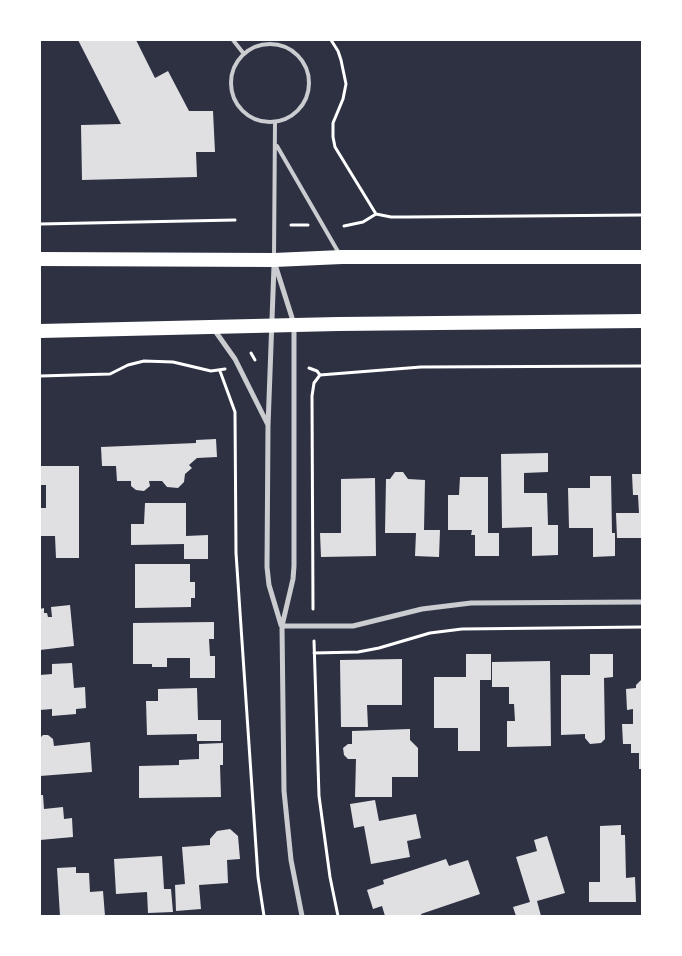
<!DOCTYPE html>
<style>
body{margin:0}
#map{position:relative;width:682px;height:956px;overflow:hidden;background:#2d3142;font-family:Ubuntu,sans-serif}
canvas{display:block}
.frame{position:absolute;inset:0;border:41px solid #fff;pointer-events:none}
</style>
<div id="map">
<canvas width="682" height="956"></canvas>
<div class="frame"></div>
</div>
<script>
const g = document.querySelector('canvas').getContext('2d');
g.lineJoin = 'round';
function fillPath(path, color) {
  g.fillStyle = color;
  g.fill(path, 'evenodd');
}
function toPath(rows) {
  const path = new Path2D();
  for (const r of rows) {
    if (r.length === 3) {
      path.moveTo(r[0] + r[2], r[1]);
      path.arc(r[0], r[1], r[2], 0, 2 * Math.PI);
      continue;
    }
    path.moveTo(r[0], r[1]);
    for (let i = 2; i < r.length; i += 2) path.lineTo(r[i], r[i + 1]);
  }
  return path;
}
function trace(path, color, width, dash) {
  g.strokeStyle = color;
  g.lineWidth = width;
  g.lineCap = dash ? 'butt' : 'round';
  g.setLineDash(dash || []);
  g.stroke(path);
}
fillPath(toPath([
 [78,40,136,40,155,78,168,71,189,111,213,111,215,152,196,152,197,177,82,180,81,125,121,124],
 [216,439,217,457,197,458,189,465,192,468,185,474,184,482,178,488,167,487,162,481,149,481,150,486,144,491,136,490,131,486,131,481,117,481,116,466,102,466,101,447,196,443,196,440],
 [548,453,548,472,524,473,524,493,547,493,548,525,558,525,558,555,532,556,532,527,502,528,501,454],
 [40,466,79,466,79,558,56,558,55,536,40,536,40,508,46,508,46,485,40,485],
 [395,472,403,472,408,479,425,480,424,530,440,530,439,557,415,556,416,533,385,533,386,479,390,479],
 [632,474,642,474,642,538,617,538,616,513,639,513,638,495,633,495],
 [590,476,611,476,612,533,615,533,615,556,593,557,593,528,569,528,568,488,590,488],
 [460,477,488,477,488,533,499,533,499,556,475,556,475,535,471,535,472,530,448,530,448,495,459,495],
 [375,478,376,556,321,557,320,533,341,533,341,479],
 [145,503,186,503,186,536,208,535,208,559,184,559,184,544,131,545,131,524,144,524],
 [135,564,190,564,190,582,195,582,195,598,191,598,191,607,135,608],
 [70,605,74,646,40,650,40,609,44,608,44,613,47,613,48,617,52,617,51,607],
 [214,622,214,639,209,639,210,656,215,656,215,678,190,678,190,658,167,658,167,667,152,667,152,664,133,664,133,623],
 [466,654,491,654,491,680,480,680,480,751,458,751,458,728,434,728,434,677,466,677],
 [590,654,613,654,613,677,604,678,605,739,601,743,590,744,585,738,585,734,561,735,561,675,590,675],
 [402,659,402,705,367,705,368,727,341,727,340,660],
 [550,661,551,746,507,747,507,721,515,721,514,704,509,704,509,687,492,687,492,662],
 [72,663,74,688,85,687,86,708,76,709,76,714,52,716,52,709,40,710,40,675,52,674,52,664],
 [642,679,642,769,639,769,639,753,631,753,631,744,623,744,622,724,633,724,633,709,627,710,626,689,636,688,636,685],
 [197,688,198,720,221,720,221,741,197,741,197,734,147,735,146,701,158,701,158,689],
 [410,729,410,740,418,748,418,777,392,777,392,797,355,797,356,759,348,759,344,755,343,748,348,744,352,744,352,731],
 [43,735,48,735,53,739,54,746,90,742,92,772,40,776,40,738],
 [223,743,223,765,220,765,221,797,139,798,139,766,179,765,179,760,199,759,199,744],
 [40,795,43,795,44,809,63,807,64,819,72,818,73,837,40,840],
 [375,800,379,821,416,814,421,838,407,841,410,857,371,864,364,826,354,828,350,804],
 [621,825,621,835,625,835,626,878,635,877,636,902,589,902,589,882,600,882,600,826],
 [230,829,238,836,240,859,227,860,228,883,199,885,201,909,176,911,175,885,185,884,182,847,210,845,210,839,217,831],
 [547,836,565,893,537,901,541,916,516,916,513,907,530,902,516,857,537,851,534,840],
 [162,856,164,889,171,889,173,912,148,913,147,892,116,894,114,859],
 [446,859,449,866,468,860,480,894,421,914,422,916,393,916,393,915,385,916,382,906,373,909,367,890,384,884,383,880],
 [76,867,76,873,89,873,90,892,103,891,105,916,60,916,57,868]
]), '#e0e0e3');
trace(toPath([
 [331,40,338,51,341,60,346,84,343,99,333,123,333,137,335,147,376,214],
 [40,224,235,220],
 [291,225,308,225],
 [344,226,363,222,376,214,391,217,407,217,642,215],
 [251,353,255,360],
 [309,368,317,371,320,375,421,367,642,366],
 [220,371,235,412,236,553,258,877,264,916],
 [40,376,110,374,128,365,144,361,173,362,211,371,225,369],
 [313,609,312,396,314,383,320,375],
 [314,641,319,796,330,877,338,916],
 [314,653,358,652,379,648,430,633,462,629,642,627]
]), '#fff', 3);
trace(toPath([
 [233,40,244,54],
 [270,83,39],
 [277,146,340,255],
 [274,257,275,122]
]), '#caccd0', 4);
trace(toPath([
 [274,261,294,324,294,566,293,579,282,626,284,791,291,860,302,916],
 [274,266,268,426,267,567,269,585,281,625],
 [213,328,235,359,268,425],
 [282,626,353,626,422,609,471,603,642,602]
]), '#caccd0', 5);
trace(toPath([
 [40,259,274,260,342,257,642,257],
 [40,331,338,324,642,321]
]), '#fff', 14);
</script>
